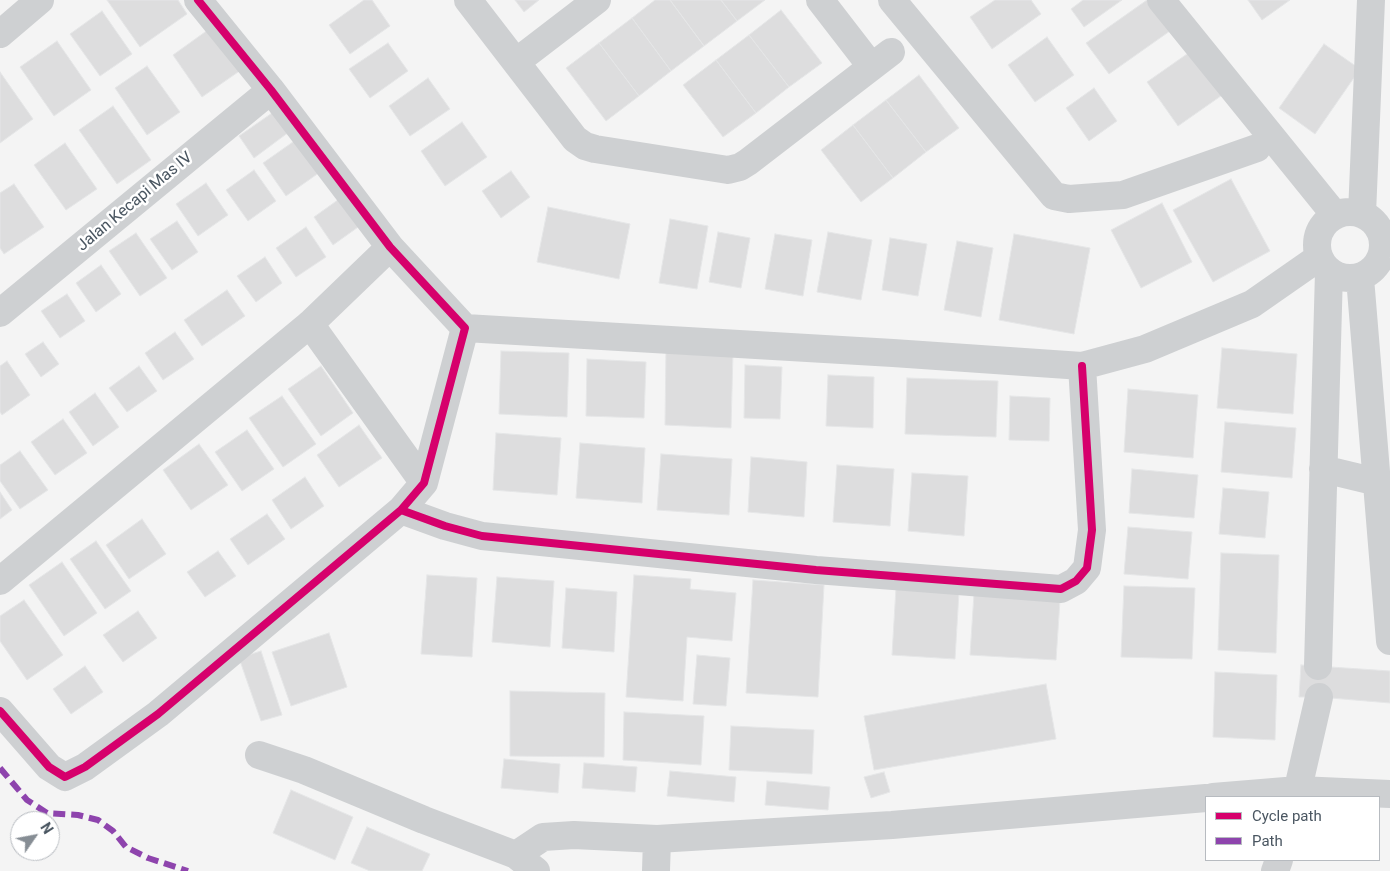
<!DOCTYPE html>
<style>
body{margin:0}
#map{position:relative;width:1390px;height:871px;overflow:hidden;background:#f4f4f4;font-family:Roboto,sans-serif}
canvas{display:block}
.legend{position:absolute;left:1205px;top:796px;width:175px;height:65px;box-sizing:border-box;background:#fff;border:1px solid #b7bbc0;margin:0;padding:6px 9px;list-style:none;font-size:15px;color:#4a5661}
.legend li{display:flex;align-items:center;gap:10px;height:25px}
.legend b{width:25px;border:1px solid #b7bbc0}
.north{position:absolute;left:10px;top:811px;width:50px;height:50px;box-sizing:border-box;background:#fff;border:1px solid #b7bbc0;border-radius:50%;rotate:57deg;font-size:14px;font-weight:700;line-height:20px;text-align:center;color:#4a5661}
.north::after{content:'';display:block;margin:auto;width:18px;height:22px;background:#868d94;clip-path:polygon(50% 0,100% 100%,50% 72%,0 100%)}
</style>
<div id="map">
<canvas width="1390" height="871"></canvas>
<ul class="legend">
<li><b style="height:6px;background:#d6006c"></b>Cycle path</li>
<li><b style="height:6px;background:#8e44ad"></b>Path</li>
</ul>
<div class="north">N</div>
</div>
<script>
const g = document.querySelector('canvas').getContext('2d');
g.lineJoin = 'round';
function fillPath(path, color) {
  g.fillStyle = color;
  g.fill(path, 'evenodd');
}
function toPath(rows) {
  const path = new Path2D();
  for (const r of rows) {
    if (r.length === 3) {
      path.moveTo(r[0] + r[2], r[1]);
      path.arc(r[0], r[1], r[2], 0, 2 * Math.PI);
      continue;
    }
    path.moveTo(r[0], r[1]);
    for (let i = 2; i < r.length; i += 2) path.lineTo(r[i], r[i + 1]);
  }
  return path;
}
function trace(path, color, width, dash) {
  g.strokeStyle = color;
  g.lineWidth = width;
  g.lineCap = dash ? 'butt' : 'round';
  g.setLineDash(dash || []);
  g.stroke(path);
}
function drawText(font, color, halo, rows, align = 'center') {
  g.font = font + ' Roboto,sans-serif';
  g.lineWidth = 5;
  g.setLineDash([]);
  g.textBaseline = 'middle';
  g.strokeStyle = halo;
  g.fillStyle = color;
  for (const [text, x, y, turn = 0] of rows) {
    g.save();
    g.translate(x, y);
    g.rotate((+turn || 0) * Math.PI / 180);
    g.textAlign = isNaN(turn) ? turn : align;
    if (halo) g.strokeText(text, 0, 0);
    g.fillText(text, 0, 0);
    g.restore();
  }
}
const building = toPath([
 [107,0,178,0,187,14,140,47,107,0],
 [364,0,372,0,390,26,350,54,329,25,364,0],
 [515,0,539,0,524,12,515,0],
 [655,0,670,0,704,46,671,71,632,18,655,0],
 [670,0,721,0,737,21,704,46,670,0],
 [721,0,765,0,737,21,721,0],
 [995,0,1031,0,1041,14,992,49,970,17,995,0],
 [1083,0,1122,0,1084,27,1071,9,1083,0],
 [1147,0,1159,0,1177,26,1109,74,1086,43,1147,0],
 [1248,0,1290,0,1262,20,1248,0],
 [781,10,822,63,789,87,749,35,781,10],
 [102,11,132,54,100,76,70,34,102,11],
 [632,18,671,71,639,96,599,43,632,18],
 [212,27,241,70,202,97,173,55,212,27],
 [749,35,789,87,756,113,716,60,749,35],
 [1047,37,1074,75,1035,102,1008,65,1047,37],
 [57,41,91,90,54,116,20,67,57,41],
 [388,43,408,71,370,98,349,69,388,43],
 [599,43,639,96,606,121,566,68,599,43],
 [1324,44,1360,69,1315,134,1279,108,1324,44],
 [1197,47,1228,91,1178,126,1147,82,1197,47],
 [716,60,756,113,723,137,683,85,716,60],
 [147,66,180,112,147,135,115,88,147,66],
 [0,72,33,119,0,143,0,72],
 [919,75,959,128,926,152,886,100,919,75],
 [428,78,450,109,410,136,389,106,428,78],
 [1094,88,1117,121,1089,141,1066,108,1094,88],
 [886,100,926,152,893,178,853,125,886,100],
 [113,106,151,160,117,184,79,130,113,106],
 [275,111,289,132,254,158,239,136,275,111],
 [462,122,487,157,445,186,421,151,462,122],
 [853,125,893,178,861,202,821,150,853,125],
 [300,137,323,170,286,196,263,163,300,137],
 [65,143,97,189,66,210,34,165,65,143],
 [254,170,276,201,248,221,226,190,254,170],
 [511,171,530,197,501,218,482,191,511,171],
 [1231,179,1270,251,1213,282,1173,210,1231,179],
 [206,183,228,215,198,236,176,204,206,183],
 [14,184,44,227,4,254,0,248,0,193,14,184],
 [342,197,361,225,333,245,314,217,342,197],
 [1162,203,1192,262,1141,288,1111,230,1162,203],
 [548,207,630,224,619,279,537,262,548,207],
 [670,219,708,226,697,289,659,283,670,219],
 [177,221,198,252,172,270,150,239,177,221],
 [306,227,326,257,296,277,276,248,306,227],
 [718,232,750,238,741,288,709,282,718,232],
 [828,232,872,240,861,300,817,292,828,232],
 [136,233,167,278,140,296,109,251,136,233],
 [775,234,812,240,803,296,765,289,775,234],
 [1014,234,1090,248,1074,334,999,320,1014,234],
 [890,238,927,244,918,296,882,290,890,238],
 [957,241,993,248,981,317,944,310,957,241],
 [265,257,282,283,256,302,237,276,265,257],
 [101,265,121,294,96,312,76,283,101,265],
 [227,290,245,316,202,346,184,320,227,290],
 [67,294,85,321,60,338,41,311,67,294],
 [175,332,194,359,163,380,145,353,175,332],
 [43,342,59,364,41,377,25,354,43,342],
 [1222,348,1297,354,1293,414,1217,408,1222,348],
 [666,349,733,352,731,428,665,425,666,349],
 [501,351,569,353,567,417,499,414,501,351],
 [587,359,646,362,644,418,586,416,587,359],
 [7,361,30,395,2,415,0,412,0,366,7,361],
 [745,365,782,367,780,419,744,418,745,365],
 [139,366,157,391,127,412,109,388,139,366],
 [321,366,353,413,321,436,288,389,321,366],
 [828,375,874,377,873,428,826,426,828,375],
 [907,378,998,381,996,437,905,434,907,378],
 [1128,389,1198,395,1193,458,1124,452,1128,389],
 [95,393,119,427,93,446,69,412,95,393],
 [282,396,316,444,283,467,249,418,282,396],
 [1010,396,1050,398,1049,441,1009,440,1010,396],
 [63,419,87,453,55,475,31,442,63,419],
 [1225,422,1296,428,1292,478,1221,472,1225,422],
 [359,425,382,458,339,487,317,455,359,425],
 [247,430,274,469,242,491,215,452,247,430],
 [496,433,561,438,557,495,493,490,496,433],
 [580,443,645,448,642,503,576,498,580,443],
 [199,444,228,485,191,510,163,470,199,444],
 [20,451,48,490,20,509,0,481,0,465,20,451],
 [661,454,732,459,729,515,657,510,661,454],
 [751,457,807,462,804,517,748,512,751,457],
 [837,465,894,469,890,526,833,522,837,465],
 [1132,469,1198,475,1194,518,1129,513,1132,469],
 [912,473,968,476,964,536,908,531,912,473],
 [305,477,324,506,291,529,272,500,305,477],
 [1223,488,1269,492,1265,538,1219,534,1223,488],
 [0,492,12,510,0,519,0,492],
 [267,514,285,539,248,565,230,539,267,514],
 [142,519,166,554,129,579,106,545,142,519],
 [1128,527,1192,532,1188,579,1124,574,1128,527],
 [96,541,131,591,105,609,70,559,96,541],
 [218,551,236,576,205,597,187,572,218,551],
 [1221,553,1279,555,1276,653,1218,650,1221,553],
 [62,562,97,613,64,636,29,585,62,562],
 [427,575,477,578,472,657,421,654,427,575],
 [634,575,691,579,690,589,736,593,732,641,687,637,683,701,626,697,634,575],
 [497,577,554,581,550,647,492,642,497,577],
 [753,580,824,585,818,697,746,693,753,580],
 [1124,586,1195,588,1192,659,1121,657,1124,586],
 [566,588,617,592,614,652,562,648,566,588],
 [896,588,959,592,955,659,892,655,896,588],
 [974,594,1060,600,1056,660,970,655,974,594],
 [24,600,63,655,27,680,0,641,0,616,24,600],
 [138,611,157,638,123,662,103,635,138,611],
 [329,633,347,687,291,706,272,652,329,633],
 [261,651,282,715,261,721,239,658,261,651],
 [697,655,730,658,726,706,693,704,697,655],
 [1301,665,1390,671,1390,703,1319,697,1299,697,1301,665],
 [85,666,103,692,71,714,53,689,85,666],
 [1215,672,1277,675,1275,740,1213,737,1215,672],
 [1046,684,1056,739,874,770,864,716,1046,684],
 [510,691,605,693,604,757,510,756,510,691],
 [624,712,704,716,701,765,623,760,624,712],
 [731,726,814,730,812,774,729,770,731,726],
 [504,759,560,764,558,793,501,788,504,759],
 [584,763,637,767,635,792,582,788,584,763],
 [670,771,736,777,734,802,667,796,670,771],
 [884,772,890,792,871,798,864,777,884,772],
 [767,781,830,787,828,810,765,805,767,781],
 [291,790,353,817,335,860,273,833,291,790],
 [367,827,430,854,422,871,370,871,351,863,367,827]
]);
fillPath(building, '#ddddde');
trace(building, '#e5e6e7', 1);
trace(toPath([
 [468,0,575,139,585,146,595,149,728,170,740,167,748,162,891,52],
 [820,0,871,66],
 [892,0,1054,196,1069,199,1123,195,1257,148],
 [1161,0,1335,215],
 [0,34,40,0],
 [516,62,597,0],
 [1350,245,33],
 [1362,214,1371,0],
 [1360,278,1390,641],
 [0,313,271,90],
 [310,324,424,483],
 [465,328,893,353,1082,366,1145,349,1252,304,1318,258],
 [1323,469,1377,482],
 [401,510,445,526,482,536,816,570,1061,589,1076,581,1087,568,1092,530,1082,366],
 [0,581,310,324,390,247],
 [1318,666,1329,272],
 [0,711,49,767,65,777,85,767,158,714,401,510,424,483,465,328,390,247,271,90,198,0],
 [259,755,304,770,424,820,516,855,536,871],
 [1213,797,1298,790,1390,794],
 [1296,797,1319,697],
 [516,855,543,837,574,835,657,839,892,825,1206,798],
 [656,871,657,839],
 [1275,871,1279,860]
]), '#ced0d2', 28);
trace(toPath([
 [0,768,27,800,47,813,78,815,98,820,113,831,126,847,148,858,188,871]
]), '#8e44ad', 6, [12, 6]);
trace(toPath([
 [401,510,445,526,482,536,816,570,1061,589,1076,581,1087,568,1092,530,1082,366],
 [0,711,49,767,65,777,85,767,158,714,401,510,424,483,465,328,390,247,271,90,198,0]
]), '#d6006c', 8);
drawText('16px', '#4a5661', '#fff', [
 ["Jalan Kecapi Mas IV",135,202,-40]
]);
</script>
